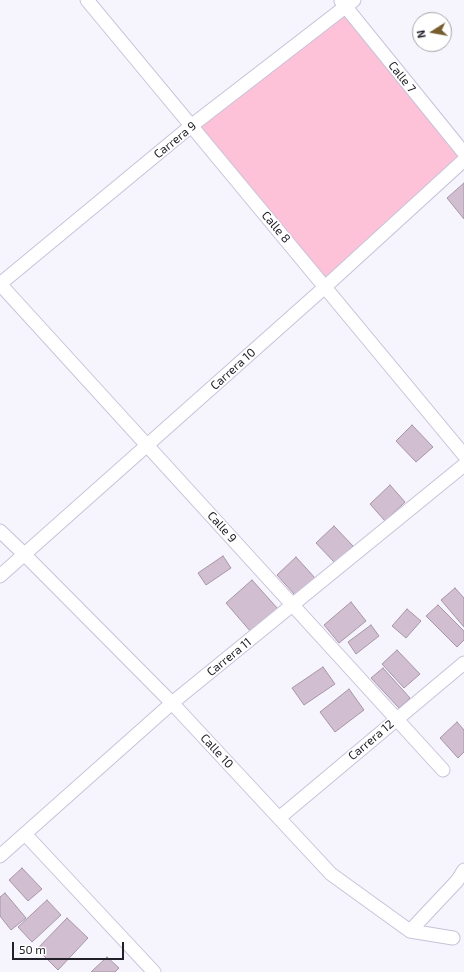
<!DOCTYPE html>
<style>
body{margin:0}
#map{position:relative;width:464px;height:972px;overflow:hidden;background:#f6f4fd;font-family:"Exo 2",sans-serif}
canvas{display:block}
.north{position:absolute;left:412px;top:12px;width:40px;height:40px;box-sizing:border-box;background:#fff;border:1px solid #a7a6a9;border-radius:50%;rotate:259deg;font-size:11px;font-weight:700;line-height:16px;text-align:center;color:#222028}
.north::after{content:'';display:block;margin:auto;width:14px;height:18px;background:#775e2f;clip-path:polygon(50% 0,100% 100%,50% 72%,0 100%)}
.scale{position:absolute;left:12px;top:942px;width:112px;height:18px;box-sizing:border-box;border:2px solid #222028;border-top:0;padding-left:5px;font-size:12px;line-height:14px;white-space:nowrap;color:#222028;-webkit-text-stroke:3px #fff;paint-order:stroke}
</style>
<div id="map">
<canvas width="464" height="972"></canvas>
<div class="north">N</div>
<div class="scale">50 m</div>
</div>
<script>
const g = document.querySelector('canvas').getContext('2d');
g.lineJoin = 'round';
function fillPath(path, color) {
  g.fillStyle = color;
  g.fill(path, 'evenodd');
}
function toPath(rows) {
  const path = new Path2D();
  for (const r of rows) {
    path.moveTo(r[0], r[1]);
    for (let i = 2; i < r.length; i += 2) path.lineTo(r[i], r[i + 1]);
  }
  return path;
}
function trace(path, color, width, dash) {
  g.strokeStyle = color;
  g.lineWidth = width;
  g.lineCap = dash ? 'butt' : 'round';
  g.setLineDash(dash || []);
  g.stroke(path);
}
function drawText(font, color, halo, rows, align = 'center') {
  g.font = font + ' "Exo 2",sans-serif';
  g.lineWidth = 3.5;
  g.setLineDash([]);
  g.textBaseline = 'middle';
  g.strokeStyle = halo;
  g.fillStyle = color;
  for (const [text, x, y, turn = 0] of rows) {
    g.save();
    g.translate(x, y);
    g.rotate((+turn || 0) * Math.PI / 180);
    g.textAlign = isNaN(turn) ? turn : align;
    if (halo) g.strokeText(text, 0, 0);
    g.fillText(text, 0, 0);
    g.restore();
  }
}
fillPath(toPath([
 [345,7,464,153,325,287,191,126]
]), '#fec2d8');
const building = toPath([
 [464,183,464,219,447,198,464,183],
 [412,425,433,447,416,462,396,441,412,425],
 [390,485,405,502,385,521,370,504,390,485],
 [334,526,353,546,335,563,316,543,334,526],
 [223,556,231,568,206,585,198,573,223,556],
 [296,557,315,578,295,595,277,575,296,557],
 [252,580,278,609,251,632,226,603,252,580],
 [455,588,464,598,464,627,441,600,455,588],
 [351,602,366,621,339,643,324,625,351,602],
 [438,605,464,631,464,640,457,647,426,616,438,605],
 [407,609,421,621,406,638,392,626,407,609],
 [371,625,379,636,356,654,348,642,371,625],
 [397,650,420,674,404,688,382,664,397,650],
 [323,667,335,684,304,705,292,688,323,667],
 [383,668,410,698,399,708,371,678,383,668],
 [349,689,364,710,335,732,320,712,349,689],
 [457,722,464,730,464,752,458,758,440,738,457,722],
 [22,868,42,889,28,901,9,880,22,868],
 [5,893,26,918,11,930,0,916,0,897,5,893],
 [47,900,61,915,32,942,18,927,47,900],
 [67,918,88,938,58,970,37,949,67,918],
 [107,957,119,968,115,972,91,972,107,957]
]);
fillPath(building, '#d1bfd1');
trace(building, '#a695a6', 1);
const street = toPath([
 [87,0,464,455],
 [341,1,464,153],
 [0,284,443,770],
 [0,284,191,126,354,0],
 [0,531,24,554,172,703,331,874,410,931,453,938],
 [0,576,325,287,464,160],
 [279,818,464,663],
 [25,834,154,972],
 [0,856,172,703,464,465],
 [410,931,457,881,464,870]
]);
trace(street, '#c8c2d9', 15);
trace(street, '#fff', 13);
drawText('12px', '#222028', '#fff', [
 ["Calle 7",402,77,51],
 ["Carrera 9",175,140,-39],
 ["Calle 8",276,227,50],
 ["Carrera 10",233,369,-42],
 ["Calle 9",222,527,48],
 ["Carrera 11",229,657,-39],
 ["Carrera 12",371,740,-40],
 ["Calle 10",217,751,47]
]);
</script>
